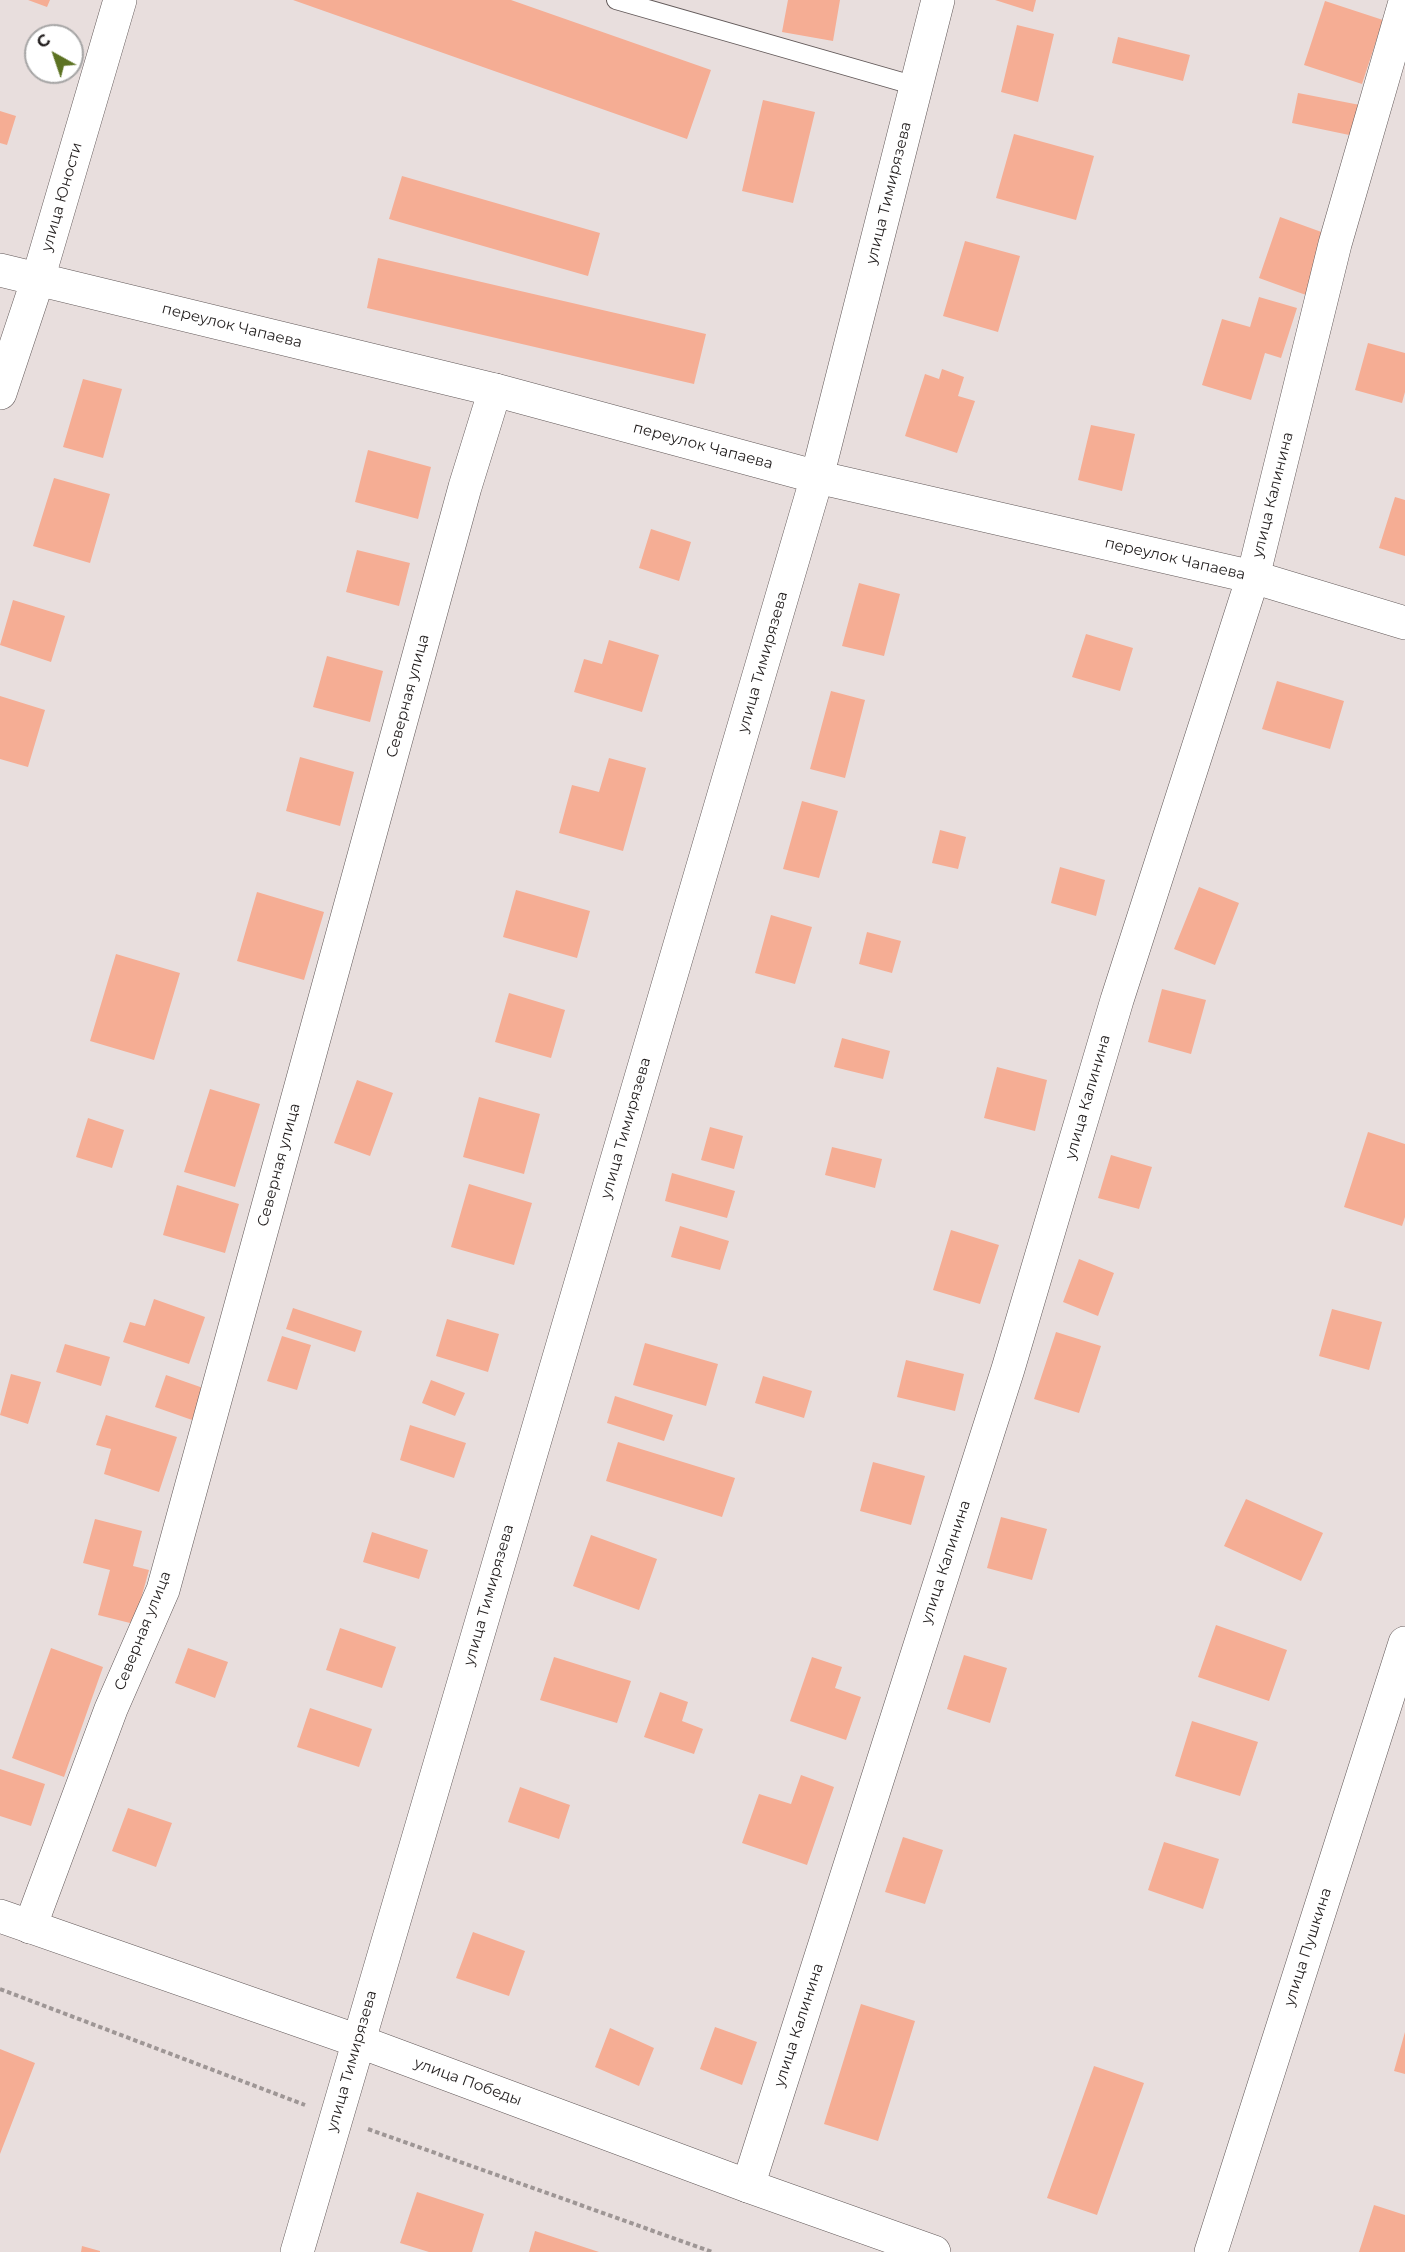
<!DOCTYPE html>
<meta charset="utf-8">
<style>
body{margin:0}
#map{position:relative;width:1405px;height:2252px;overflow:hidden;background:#e8dedd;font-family:Montserrat,sans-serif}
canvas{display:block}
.north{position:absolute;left:24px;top:24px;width:60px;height:60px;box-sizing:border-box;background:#fff;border:2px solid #a6a5a5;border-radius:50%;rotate:320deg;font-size:16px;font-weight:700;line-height:24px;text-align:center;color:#211d1d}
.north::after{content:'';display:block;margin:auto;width:21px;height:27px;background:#5c7222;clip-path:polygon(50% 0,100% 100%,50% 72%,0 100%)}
</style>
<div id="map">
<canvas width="1405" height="2252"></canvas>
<div class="north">С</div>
</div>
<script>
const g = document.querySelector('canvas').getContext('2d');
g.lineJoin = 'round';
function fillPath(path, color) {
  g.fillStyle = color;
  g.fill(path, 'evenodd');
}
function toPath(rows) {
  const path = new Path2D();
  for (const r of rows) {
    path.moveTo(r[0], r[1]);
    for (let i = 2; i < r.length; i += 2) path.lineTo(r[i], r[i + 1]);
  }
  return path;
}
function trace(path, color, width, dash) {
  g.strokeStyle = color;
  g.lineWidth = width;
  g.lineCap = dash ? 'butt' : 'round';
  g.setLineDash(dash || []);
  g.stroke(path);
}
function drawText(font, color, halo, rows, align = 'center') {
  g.font = font + ' Montserrat,sans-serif';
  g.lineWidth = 6;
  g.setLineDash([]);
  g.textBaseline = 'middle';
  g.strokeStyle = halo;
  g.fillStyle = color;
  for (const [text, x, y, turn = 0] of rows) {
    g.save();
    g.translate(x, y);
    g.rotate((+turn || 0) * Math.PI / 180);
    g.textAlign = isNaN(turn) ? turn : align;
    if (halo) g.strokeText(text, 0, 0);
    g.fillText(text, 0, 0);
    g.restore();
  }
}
fillPath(toPath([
 [28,0,50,0,47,7],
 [293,0,511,0,711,70,687,139],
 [788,0,840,0,833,41,782,32],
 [995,0,1036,0,1033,12],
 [1325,1,1383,20,1362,84,1304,65],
 [1017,25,1054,34,1038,102,1001,92],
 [1118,37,1190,55,1183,81,1112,63],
 [1298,93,1360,105,1354,136,1292,123],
 [763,100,815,112,793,203,742,191],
 [0,111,16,116,7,145,0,143],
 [1014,134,1094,156,1076,220,996,198],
 [402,176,600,233,588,276,389,219],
 [1280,217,1327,234,1306,295,1259,278],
 [965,241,1020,256,998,332,943,316],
 [378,258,706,334,694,384,367,308],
 [1259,297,1297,308,1281,358,1265,353,1251,400,1202,385,1222,319,1250,327],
 [1368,343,1405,353,1405,392,1402,403,1355,390],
 [942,369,964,377,958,396,975,401,957,453,905,436,925,374,939,379],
 [83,379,122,389,103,458,63,447],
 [1091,425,1135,434,1122,491,1078,480],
 [368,450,431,467,418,519,355,502],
 [54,478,110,494,90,563,33,546],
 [1395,497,1405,500,1405,556,1379,548],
 [651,529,691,542,679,581,639,568],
 [357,550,410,563,399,606,346,592],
 [859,583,900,594,884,656,842,646],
 [13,600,65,616,51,662,0,645],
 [1086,634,1133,648,1120,691,1072,677],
 [609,640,659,655,642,712,574,692,584,659,602,664],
 [327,656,383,671,370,722,313,707],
 [1277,681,1344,701,1330,749,1262,729],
 [831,691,865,700,845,778,810,769],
 [0,696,45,710,28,767,0,759],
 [300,757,354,772,340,826,286,811],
 [609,758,646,768,623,851,559,833,572,785,599,792],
 [802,801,838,811,819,878,783,869],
 [940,830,966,837,958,869,932,863],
 [1060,867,1105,880,1096,916,1051,903],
 [1199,887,1239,903,1215,965,1174,949],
 [516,890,590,911,577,958,503,937],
 [257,892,324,912,304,980,237,961],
 [771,915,812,927,795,984,755,973],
 [867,932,901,941,892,973,859,964],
 [116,954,180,973,154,1060,90,1041],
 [1162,989,1206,1000,1191,1054,1148,1042],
 [509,993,565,1010,551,1058,495,1042],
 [842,1038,890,1051,883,1079,834,1067],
 [997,1067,1047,1080,1035,1131,984,1118],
 [357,1080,393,1093,370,1156,334,1143],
 [210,1089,260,1104,235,1187,184,1172],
 [479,1097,540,1114,524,1174,463,1157],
 [88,1118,124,1130,112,1168,76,1157],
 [710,1127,743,1136,734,1169,701,1160],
 [1368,1132,1405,1144,1405,1217,1402,1226,1344,1207],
 [832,1147,882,1159,875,1188,825,1175],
 [1111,1155,1152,1167,1139,1209,1098,1198],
 [672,1173,735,1191,727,1218,665,1201],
 [469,1184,532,1203,514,1265,451,1247],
 [177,1185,239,1204,225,1253,163,1235],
 [680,1226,729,1241,720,1270,671,1257],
 [951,1230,999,1245,980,1304,933,1290],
 [1079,1259,1114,1273,1098,1316,1063,1302],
 [154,1299,205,1317,189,1364,123,1342,130,1322,145,1326],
 [293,1308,362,1331,355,1352,286,1329],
 [1332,1309,1382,1322,1369,1370,1319,1356],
 [447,1319,499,1334,488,1372,436,1356],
 [1056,1332,1101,1346,1079,1413,1034,1399],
 [282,1336,311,1345,297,1390,267,1381],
 [645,1343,718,1364,706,1406,633,1385],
 [65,1344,110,1357,101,1386,56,1372],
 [906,1360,964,1374,955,1411,897,1397],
 [11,1374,41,1382,28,1424,0,1415],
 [166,1375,206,1389,195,1421,155,1407],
 [763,1376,812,1391,804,1418,755,1403],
 [431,1380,465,1393,455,1416,422,1403],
 [615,1396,673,1415,664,1441,607,1423],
 [106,1415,177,1437,159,1492,104,1474,111,1449,96,1445],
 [410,1425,466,1443,454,1478,400,1460],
 [618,1442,735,1478,722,1517,606,1481],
 [873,1462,925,1476,911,1525,860,1511],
 [1246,1499,1323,1533,1301,1581,1224,1546],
 [1001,1517,1047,1529,1032,1580,987,1568],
 [95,1519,142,1531,133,1566,149,1570,134,1624,98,1615,110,1570,83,1563],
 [372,1532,428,1550,419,1579,363,1562],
 [591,1535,657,1559,639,1610,573,1586],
 [1216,1625,1287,1650,1269,1701,1198,1677],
 [340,1628,396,1647,382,1688,326,1670],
 [51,1648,103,1667,64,1777,12,1758],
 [188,1648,228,1662,215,1698,175,1683],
 [964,1655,1007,1668,990,1723,947,1709],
 [554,1657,631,1681,617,1723,540,1700],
 [812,1657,842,1667,835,1688,861,1697,846,1740,790,1721],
 [660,1692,688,1702,682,1721,703,1729,694,1754,644,1737],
 [310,1708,372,1729,359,1767,297,1747],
 [1192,1721,1258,1742,1240,1796,1175,1776],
 [0,1769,45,1784,31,1826,0,1816],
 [801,1775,834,1787,807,1865,742,1843,759,1794,791,1804],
 [520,1787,570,1805,559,1839,508,1822],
 [128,1808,172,1823,156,1867,112,1851],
 [903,1837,943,1850,925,1904,885,1892],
 [1164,1842,1219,1859,1203,1909,1148,1890],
 [473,1932,525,1951,509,1996,456,1978],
 [861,2004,915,2021,878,2141,824,2124],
 [715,2027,757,2042,742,2085,700,2069],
 [610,2028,654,2048,639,2086,595,2067],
 [1405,2032,1405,2074,1394,2071],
 [0,2049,35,2063,0,2154],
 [1094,2066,1144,2083,1097,2215,1047,2198],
 [417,2192,484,2214,472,2252,429,2252,400,2243],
 [1374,2205,1405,2215,1405,2252,1359,2252],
 [535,2231,599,2252,529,2252],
 [82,2246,100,2251,100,2252,81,2252]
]), '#f5ad94');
const service = toPath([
 [616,0,916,86]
]);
const minor = toPath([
 [0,393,38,279,120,0],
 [30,1927,111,1709,163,1590,465,487,495,390],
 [748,2186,1008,1369,1117,1000,1253,577,1335,244,1405,2]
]);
const tertiary = toPath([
 [0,270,495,390,817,477,1253,577,1405,623],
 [0,1916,358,2041,748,2186,934,2252],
 [297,2252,817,477,938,0],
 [1211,2252,1405,1643]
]);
trace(service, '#625959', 20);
trace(minor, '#625959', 34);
trace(tertiary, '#625959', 34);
trace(toPath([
 [0,1989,305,2105],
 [368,2129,712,2252]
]), '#9e9695', 4, [4.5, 3]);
trace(service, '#fff', 18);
trace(minor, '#fff', 33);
trace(tertiary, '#fff', 33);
drawText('15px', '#211d1d', '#fff', [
 ["улица Тимирязева",889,193,-76],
 ["улица Юности",62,197,-74],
 ["переулок Чапаева",232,326,14],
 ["переулок Чапаева",703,446,15],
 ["улица Калинина",1273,495,-76],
 ["переулок Чапаева",1175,559,13],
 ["улица Тимирязева",763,662,-74],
 ["Северная улица",408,696,-75],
 ["улица Калинина",1088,1097,-74],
 ["улица Тимирязева",626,1128,-74],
 ["Северная улица",279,1165,-75],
 ["улица Калинина",946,1562,-72],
 ["улица Тимирязева",489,1595,-74],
 ["Северная улица",143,1631,-68],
 ["улица Пушкина",1308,1947,-72],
 ["улица Калинина",799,2025,-72],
 ["улица Тимирязева",352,2061,-74],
 ["улица Победы",468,2082,20]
]);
</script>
